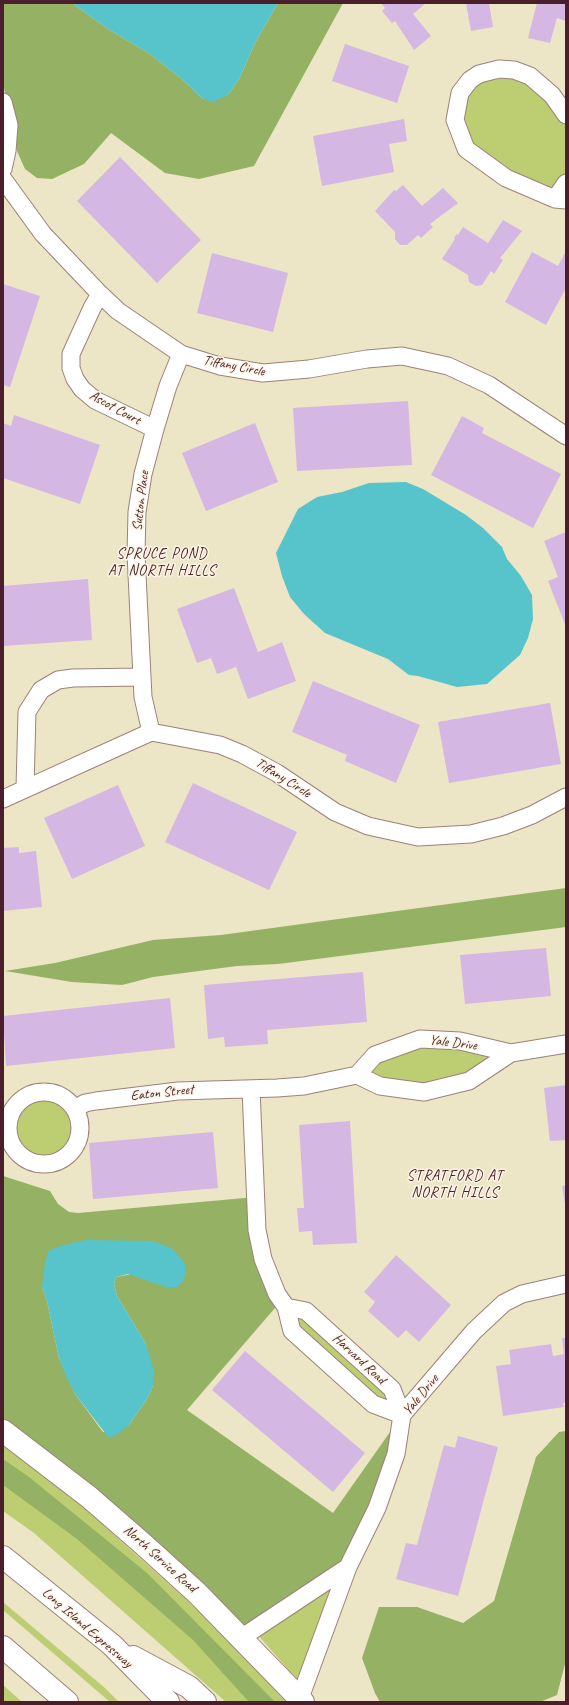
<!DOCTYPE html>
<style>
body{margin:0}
#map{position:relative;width:569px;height:1705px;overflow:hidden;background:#ece5c6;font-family:Caveat,sans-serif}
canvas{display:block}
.frame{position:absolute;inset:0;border:4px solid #4a1f2b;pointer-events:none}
</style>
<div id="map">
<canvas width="569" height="1705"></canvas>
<div class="frame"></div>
</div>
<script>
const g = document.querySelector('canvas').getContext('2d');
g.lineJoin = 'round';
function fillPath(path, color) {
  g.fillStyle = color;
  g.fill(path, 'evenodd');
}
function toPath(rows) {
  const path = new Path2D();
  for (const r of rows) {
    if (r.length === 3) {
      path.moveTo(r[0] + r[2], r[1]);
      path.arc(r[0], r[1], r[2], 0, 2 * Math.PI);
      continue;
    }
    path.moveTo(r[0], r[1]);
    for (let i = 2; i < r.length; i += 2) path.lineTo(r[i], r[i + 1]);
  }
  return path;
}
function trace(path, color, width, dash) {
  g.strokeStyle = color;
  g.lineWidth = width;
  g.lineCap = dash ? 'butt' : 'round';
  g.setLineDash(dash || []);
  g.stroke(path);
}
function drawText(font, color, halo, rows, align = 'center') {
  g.font = font + ' Caveat,sans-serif';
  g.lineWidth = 3;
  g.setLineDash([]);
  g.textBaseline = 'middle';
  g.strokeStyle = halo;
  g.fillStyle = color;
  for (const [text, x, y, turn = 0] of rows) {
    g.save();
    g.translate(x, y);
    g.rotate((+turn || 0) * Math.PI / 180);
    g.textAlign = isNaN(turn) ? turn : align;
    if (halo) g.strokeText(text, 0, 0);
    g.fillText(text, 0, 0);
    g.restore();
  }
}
fillPath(toPath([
 [514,70,566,115,566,200,466,149,460,93,470,80],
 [420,1039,511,1053,424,1092,357,1075],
 [44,1128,36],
 [286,1307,306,1311,392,1389,402,1415,373,1404,292,1331],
 [3,1446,61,1487,211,1622,286,1702,226,1702,34,1533,3,1511],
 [335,1580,298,1681,258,1635],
 [3,1602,105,1688,119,1702,110,1702,3,1610],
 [3,1685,22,1702,3,1702]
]), '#bcce71');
fillPath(toPath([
 [3,3,72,3,108,29,150,54,183,80,203,99,228,95,239,79,255,43,278,3,343,3,254,166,199,179,165,173,111,133,84,164,52,179,37,178,25,169,17,151,3,83],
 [566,888,566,927,278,964,237,966,153,977,122,985,72,982,5,971,55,963,153,940,221,935],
 [3,1176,50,1191,58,1204,69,1212,78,1213,256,1197,281,1301,187,1410,333,1513,402,1415,348,1567,241,1638,3,1431],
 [185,1264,116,1277,114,1284,117,1296,146,1344,153,1386,147,1399,129,1425,103,1432,75,1394,59,1358,47,1301,42,1287],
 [566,1431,566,1660,557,1695,540,1702,380,1702,375,1693,362,1658,379,1607,417,1607,463,1623,494,1601,536,1457,559,1432],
 [3,1459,29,1477,147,1573,275,1702,249,1702,193,1640,77,1539,3,1485]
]), '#95b163');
fillPath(toPath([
 [72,3,278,3,255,43,239,79,228,95,213,102,203,99,183,80,150,54,108,29],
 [406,482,423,489,466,515,483,528,502,547,507,559,521,576,532,595,533,619,528,638,520,655,487,684,457,687,418,676,409,675,388,659,325,633,304,614,290,597,282,576,276,553,298,509,317,497,342,492,369,483],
 [86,1240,153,1241,173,1249,185,1264,186,1273,183,1281,177,1287,166,1287,128,1274,116,1277,114,1284,117,1296,146,1344,154,1371,153,1386,147,1399,129,1425,116,1435,109,1438,75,1394,66,1376,59,1358,47,1301,42,1287,45,1262,49,1250,64,1245]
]), '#56c4ca');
fillPath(toPath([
 [381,3,426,3,413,14,431,36,414,50,395,21,392,23,382,11,385,8],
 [466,3,489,3,493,27,471,31],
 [537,3,566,3,566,21,557,18,550,43,528,38],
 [345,44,409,66,397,103,332,81],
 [404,119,407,141,389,144,394,172,322,186,313,136],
 [120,157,201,240,157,283,77,201],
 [403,185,422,206,443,188,458,203,430,224,433,227,421,238,418,235,407,245,400,245,395,239,395,232,375,211,394,190,396,191],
 [503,220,522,231,500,258,503,260,494,274,491,271,482,285,476,286,469,282,468,275,442,259,455,239,454,238,457,234,458,235,463,227,488,243],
 [566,251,566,288,546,325,505,302,532,252,558,266],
 [212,253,288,273,273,332,197,313],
 [3,284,40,296,10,387,3,385],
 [408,401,412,465,297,471,293,408],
 [14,415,100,445,80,504,3,478,3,423,11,426],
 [462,416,484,428,482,433,561,474,533,528,431,475],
 [255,423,278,482,206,511,182,453],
 [566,532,566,627,548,581,558,577,544,541],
 [88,579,92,640,3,646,3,586],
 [234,588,258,652,282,642,296,681,248,699,236,667,217,674,211,658,197,663,177,609],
 [313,681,420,725,396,783,345,761,347,755,292,732],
 [550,703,561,764,449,783,438,722],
 [193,783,297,832,269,890,165,842],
 [118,785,145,846,72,879,44,818],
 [19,847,19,853,36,851,42,907,3,911,3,848],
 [546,948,551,996,465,1004,460,955],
 [363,972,367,1022,267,1030,268,1044,225,1047,224,1037,208,1039,204,985],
 [170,998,175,1048,6,1066,3,1016],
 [566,1085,566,1140,550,1141,544,1088],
 [350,1121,357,1243,313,1245,312,1231,299,1232,297,1208,304,1208,299,1125],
 [213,1132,218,1188,93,1199,89,1143],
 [566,1185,566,1204,565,1204,562,1186],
 [396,1255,451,1305,419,1342,406,1330,398,1338,368,1311,375,1302,364,1292],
 [562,1338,566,1338,566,1402,563,1403,564,1407,503,1416,496,1366,511,1364,509,1350,551,1344,553,1356,564,1354],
 [245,1351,365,1453,333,1492,212,1390],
 [458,1436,498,1447,458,1596,396,1579,406,1543,417,1545,444,1445,455,1448]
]), '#d5b7e4');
const minor = toPath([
 [3,102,9,125,7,151,3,169],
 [566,115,552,95,530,76,514,70,499,69,479,74,470,80,460,93,455,120,466,149,506,178,555,199,566,200],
 [3,179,43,234,100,294,118,311,181,354,220,366,263,373,309,369,367,359,402,356,448,366,489,385,566,436],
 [555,199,566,183],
 [100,294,92,308,71,354,71,368,75,379,82,389,95,400,155,429],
 [151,732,143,697,142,677,136,554,137,512,143,474,155,429,168,386,181,354],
 [25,788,27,712,41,690,58,680,73,678,142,677],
 [3,799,151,732,220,745,242,754,277,773,335,812,368,826,418,837,471,834,503,826,532,815,566,797],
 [511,1053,566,1044],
 [251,1089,257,1230,263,1259,277,1294,286,1307],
 [44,1128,36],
 [75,1109,85,1103,96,1101,178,1091,277,1088,304,1086,357,1075,375,1055,420,1039,460,1041,511,1053,469,1081,424,1092,380,1086,357,1075],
 [286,1307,306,1311,392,1389,402,1415,373,1404,292,1331,286,1307],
 [241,1638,348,1567],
 [300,1698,348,1567,377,1508,396,1454,402,1415,474,1331,504,1303,522,1294,566,1284]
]);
const secondary = toPath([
 [3,1431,89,1497,143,1544,197,1593,303,1702]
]);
const motorway = toPath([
 [3,1557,112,1645,168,1702],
 [3,1647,67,1702],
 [133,1657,189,1687,205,1702]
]);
trace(minor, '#9b8278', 19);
trace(secondary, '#9b8278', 24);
trace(motorway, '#9b8278', 24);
trace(minor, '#fff', 17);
trace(secondary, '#fff', 22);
trace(motorway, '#fff', 22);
drawText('14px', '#4a1f2b', '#fcf5e5', [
 ["Tiffany Circle",234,366,11],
 ["Ascot Court",115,408,29],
 ["Sutton Place",141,501,-83],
 ["Tiffany Circle",283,778,32],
 ["Yale Drive",453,1043,7],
 ["Eaton Street",162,1093,-6],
 ["Harvard Road",359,1359,43],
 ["Yale Drive",421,1395,-51],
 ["North Service Road",160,1559,42],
 ["Long Island Expressway",87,1628,41]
]);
g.letterSpacing = '1px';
drawText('15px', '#4a1f2b', '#fcf5e5', [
 ["SPRUCE POND",162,554],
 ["AT NORTH HILLS",162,571],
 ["STRATFORD AT",455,1176],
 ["NORTH HILLS",455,1193]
]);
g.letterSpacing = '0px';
</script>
